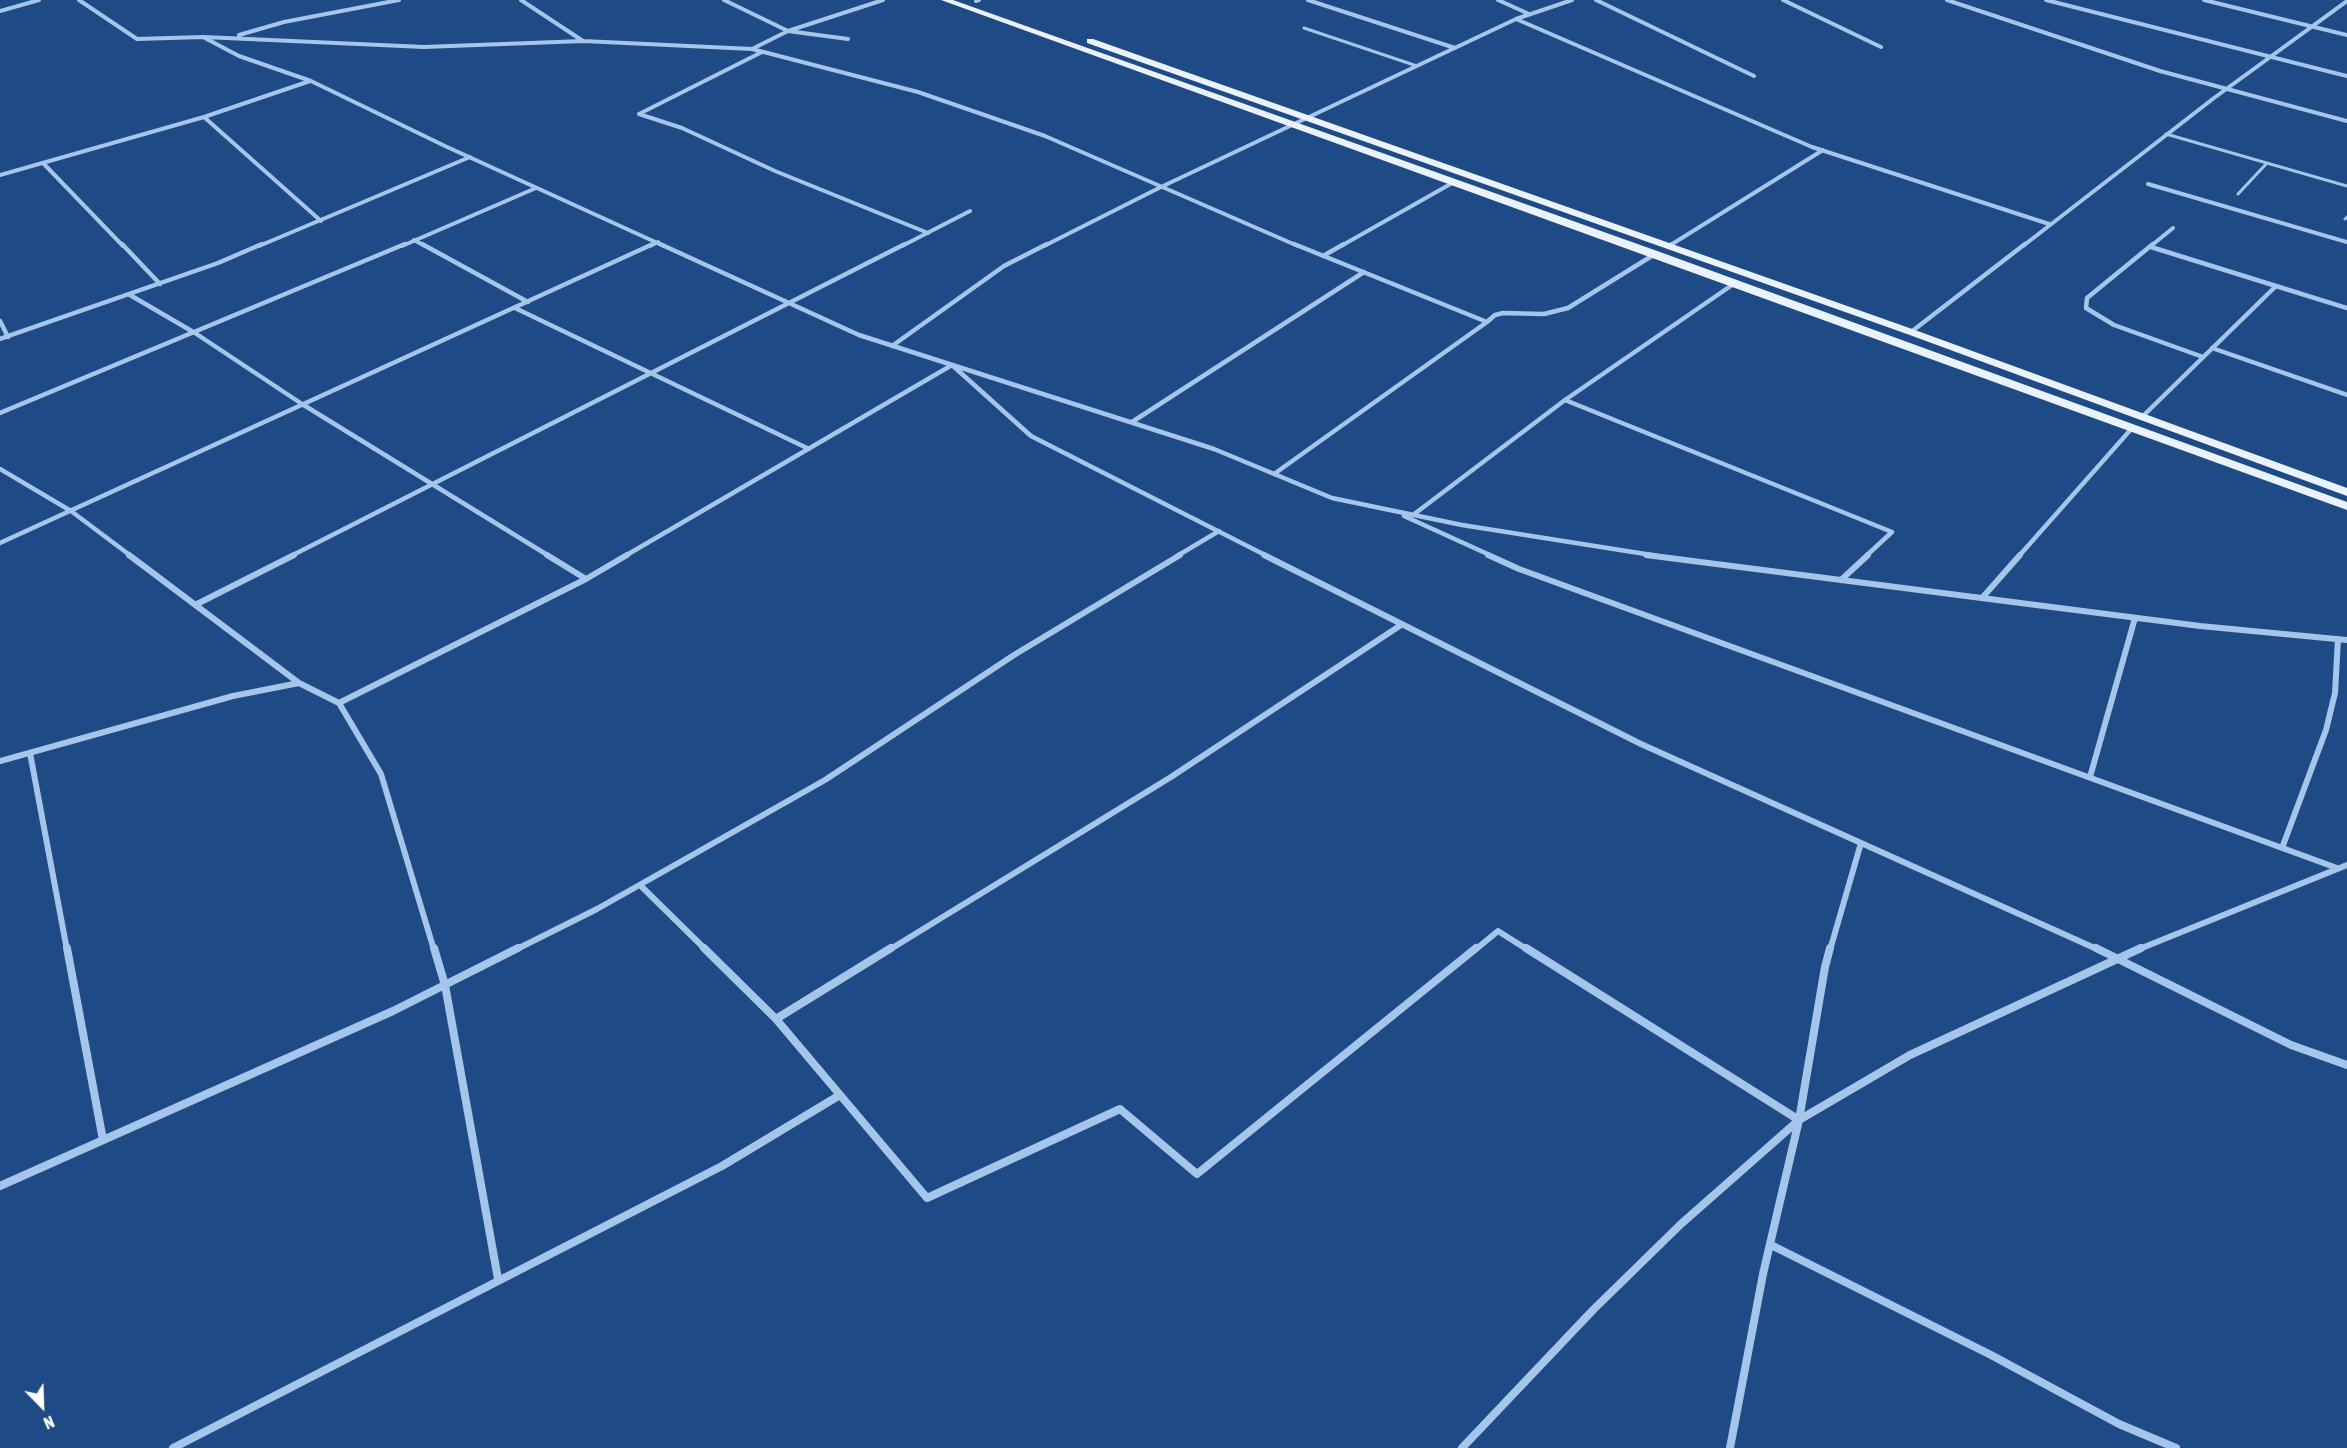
<!DOCTYPE html>
<style>
body{margin:0}
#map{position:relative;width:2347px;height:1448px;overflow:hidden;background:#1e4b85;font-family:"Asap Condensed",sans-serif}
canvas{display:block}
.north{position:absolute;left:12px;top:1376px;width:60px;height:60px;-webkit-text-stroke:4px #1e4b85;paint-order:stroke;rotate:157deg;font-size:16px;font-weight:700;line-height:24px;text-align:center;color:#fff}
.north::after{content:'';display:block;margin:auto;width:21px;height:27px;background:#fff;clip-path:polygon(50% 0,100% 100%,50% 72%,0 100%)}
</style>
<div id="map">
<canvas width="2347" height="1448"></canvas>
<div class="north">N</div>
</div>
<script>
const g = document.querySelector('canvas').getContext('2d');
g.lineJoin = 'round';
function toPath(rows) {
  const path = new Path2D();
  for (const r of rows) {
    path.moveTo(r[0], r[1]);
    for (let i = 2; i < r.length; i += 2) path.lineTo(r[i], r[i + 1]);
  }
  return path;
}
function trace(path, color, width, dash) {
  g.strokeStyle = color;
  g.lineWidth = width;
  g.lineCap = dash ? 'butt' : 'round';
  g.setLineDash(dash || []);
  g.stroke(path);
}
function fillPath(path, color) {
  g.fillStyle = color;
  g.fill(path, 'evenodd');
}
trace(toPath([
 [1304,28,1417,66],
 [2166,134,2347,186],
 [2238,194,2267,163],
 [2345,219,2347,217]
]), '#a6c5ea', 3);
trace(toPath([
 [79,0,137,39,203,37,239,56,311,81,445,146,664,246],
 [521,0,583,41],
 [724,0,788,31,848,39],
 [1308,0,1455,48],
 [1498,0,1529,14],
 [1596,0,1754,76],
 [1783,0,1881,47],
 [1947,0,2160,71,2347,121],
 [2046,0,2347,76],
 [2204,0,2347,35],
 [976,1,979,0],
 [0,11,39,0],
 [1516,19,1812,147,2049,224],
 [239,35,284,22,399,0],
 [204,37,424,47,583,41,752,49,918,92,1045,136,1298,246],
 [752,49,788,31,883,0],
 [762,52,639,114,682,128,775,171,928,233],
 [204,117,321,221],
 [43,163,123,246],
 [0,175,204,117,310,81],
 [2148,184,2347,242],
 [414,240,425,246],
 [259,246,470,157],
 [402,246,536,188],
 [650,246,658,242],
 [902,246,970,211],
 [1044,246,1161,187,1516,19,1572,0],
 [1341,246,1454,182],
 [1669,246,1823,150],
 [2023,246,2214,98,2347,1],
 [2151,246,2173,228]
]), '#a6c5ea', 4);
trace(toPath([
 [122,244,160,284],
 [422,244,528,302],
 [660,244,859,335,1214,449,1332,498,1462,525,1658,556],
 [2153,244,2087,298,2086,308,2114,325,2203,357],
 [1669,246,1672,244],
 [2151,247,2276,286],
 [1323,256,1344,244],
 [130,295,195,333,302,404,549,556],
 [515,308,809,449],
 [0,321,8,337],
 [1487,322,1495,315,1503,313,1544,314,1568,308,1655,254],
 [1911,332,2025,244],
 [0,339,218,263,262,244],
 [892,346,1004,266,1047,244],
 [2212,348,2347,395],
 [1565,400,1892,532,1866,556],
 [0,413,405,244],
 [2143,416,2276,286,2347,308],
 [1132,422,1364,272],
 [0,469,71,511,131,556],
 [1274,474,1487,322,1294,244],
 [1413,515,1565,400,1735,283],
 [1404,516,1492,556],
 [0,543,653,244],
 [291,556,905,244],
 [625,556,952,365,1031,436,1267,556],
 [1177,556,1219,531],
 [2019,556,2133,427]
]), '#a6c5ea', 4.5);
trace(toPath([
 [129,555,299,683],
 [547,555,586,579],
 [1264,555,1641,744,2099,950],
 [1488,555,1519,569,2337,868],
 [1646,555,2200,626,2347,640],
 [1841,580,1868,555],
 [1982,598,2020,555],
 [195,605,294,555],
 [30,753,67,950],
 [0,761,233,696,299,683,339,703],
 [2090,777,2135,618],
 [2282,848,2326,730,2335,693,2338,639],
 [640,885,706,950],
 [434,950,381,774,339,703,586,579,627,555],
 [515,950,597,909,825,780,1014,655,1180,555],
 [889,950,1171,777,1401,625],
 [1475,950,1498,931,1528,950],
 [1830,950,1861,843],
 [2137,950,2347,865]
]), '#a6c5ea', 6);
trace(toPath([
 [67,948,103,1140],
 [434,948,445,985,498,1279],
 [704,948,776,1019],
 [891,948,776,1019,927,1198,1120,1109,1197,1174,1476,948],
 [1526,948,1799,1120],
 [2096,948,2291,1045,2347,1065],
 [0,1186,393,1011,518,948],
 [1771,1245,1991,1355,2119,1424,2176,1448],
 [173,1448,722,1166,840,1095],
 [1462,1448,1593,1310,1681,1224,1799,1120,1910,1055,2141,948],
 [1730,1448,1763,1274,1799,1120,1825,967,1830,948]
]), '#a6c5ea', 8);
fillPath(toPath([
 [941,0,953,0,1660,252,2347,502,2347,510,941,0],
 [1087,39,1093,39,1915,330,2347,488,2347,496,1907,334,1087,43,1087,39]
]), '#eaf2fe');
</script>
